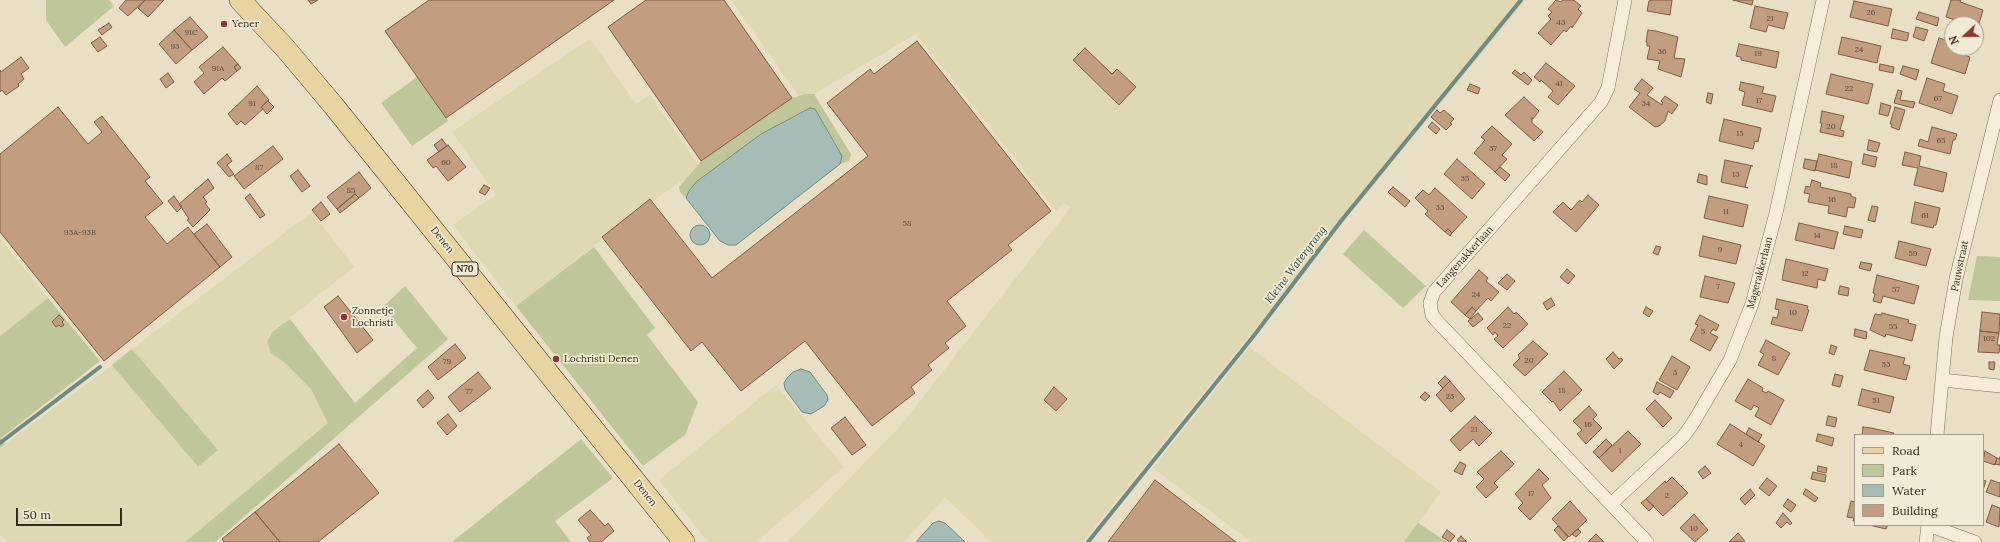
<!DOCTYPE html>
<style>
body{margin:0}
#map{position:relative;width:2000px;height:542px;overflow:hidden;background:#e9dfc5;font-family:Lora,serif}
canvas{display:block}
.legend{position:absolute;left:1854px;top:434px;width:130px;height:92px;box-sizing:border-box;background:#f1ead4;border:1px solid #a59d8c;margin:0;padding:5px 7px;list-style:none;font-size:12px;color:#342a1f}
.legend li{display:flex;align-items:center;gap:8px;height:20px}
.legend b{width:20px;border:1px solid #a59d8c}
.north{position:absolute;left:1944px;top:16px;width:40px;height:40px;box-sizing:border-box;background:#f1ead4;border:1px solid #a59d8c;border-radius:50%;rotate:248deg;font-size:11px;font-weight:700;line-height:16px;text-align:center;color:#342a1f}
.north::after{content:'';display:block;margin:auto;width:14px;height:18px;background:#8a3634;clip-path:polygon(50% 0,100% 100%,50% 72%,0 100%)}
.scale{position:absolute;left:16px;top:508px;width:106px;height:18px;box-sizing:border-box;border:2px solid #342a1f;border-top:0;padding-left:5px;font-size:12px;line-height:14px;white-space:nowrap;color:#342a1f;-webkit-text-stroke:3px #f1ead4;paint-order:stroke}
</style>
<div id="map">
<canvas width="2000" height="542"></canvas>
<ul class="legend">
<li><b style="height:5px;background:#e8d4a1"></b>Road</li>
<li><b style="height:11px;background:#bfc69a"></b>Park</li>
<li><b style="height:11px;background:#a6bdb7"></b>Water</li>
<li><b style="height:11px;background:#c39d7f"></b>Building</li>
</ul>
<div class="north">N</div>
<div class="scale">50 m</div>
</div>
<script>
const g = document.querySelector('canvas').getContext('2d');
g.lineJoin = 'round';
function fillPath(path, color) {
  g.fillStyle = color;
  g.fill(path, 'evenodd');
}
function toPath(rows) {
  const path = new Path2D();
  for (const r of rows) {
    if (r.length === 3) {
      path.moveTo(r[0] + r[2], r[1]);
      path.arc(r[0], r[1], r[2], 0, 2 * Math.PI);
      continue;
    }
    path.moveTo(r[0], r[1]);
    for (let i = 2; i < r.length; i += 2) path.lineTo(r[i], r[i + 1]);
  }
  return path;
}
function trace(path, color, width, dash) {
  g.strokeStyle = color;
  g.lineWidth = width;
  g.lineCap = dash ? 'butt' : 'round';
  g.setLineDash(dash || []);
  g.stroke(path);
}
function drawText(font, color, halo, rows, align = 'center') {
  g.font = font + ' Lora,serif';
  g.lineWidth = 3.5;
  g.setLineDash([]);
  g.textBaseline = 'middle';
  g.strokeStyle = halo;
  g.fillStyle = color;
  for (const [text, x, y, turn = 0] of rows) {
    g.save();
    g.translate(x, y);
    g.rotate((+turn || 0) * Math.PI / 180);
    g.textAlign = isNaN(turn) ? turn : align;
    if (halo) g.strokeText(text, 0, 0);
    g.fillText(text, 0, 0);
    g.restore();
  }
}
fillPath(toPath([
 [731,0,1524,0,1525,1,1250,335,1083,542,991,542,945,497,904,542,787,542,899,428,1071,207,1063,203,1056,211,916,34,814,94,799,96],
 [590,39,636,104,650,95,698,164,685,179,652,201,516,306,453,225,496,195,452,132],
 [312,212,354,267,272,332,267,342,271,353,284,362,311,389,329,423,185,542,7,542,0,535,0,448,112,365,198,467,217,449,132,349],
 [0,238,48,298,0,336],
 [1249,347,1441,492,1404,542,1251,542,1153,468],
 [776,385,844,467,756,542,708,542,659,480]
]), '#ded8b3');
fillPath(toPath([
 [46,0,109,0,114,6,65,47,46,20],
 [417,77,448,121,412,146,381,103],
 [806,94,814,94,851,154,849,161,840,164,842,156,815,109,810,108,761,134,689,191,686,198,680,192,679,187,701,161,792,98],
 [1364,230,1426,286,1403,308,1343,254],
 [594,247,655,328,647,335,698,402,685,435,643,466,516,306],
 [1977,256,2000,257,2000,301,1968,300],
 [405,286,448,339,215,542,185,542,328,423,311,389,284,362,271,353,267,342,272,332,290,319,355,403,417,348,383,307],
 [48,298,100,361,1,438,5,444,0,448,0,336],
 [132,349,218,450,198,467,112,365],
 [581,439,613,478,555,521,571,542,452,542],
 [1418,523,1447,542,1404,542]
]), '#bfc69a');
const water = toPath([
 [810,108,815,109,842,156,840,164,736,245,728,245,720,241,686,198,689,191,696,182,761,134,810,108],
 [700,235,10],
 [801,369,810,372,827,395,828,400,824,406,811,414,802,412,785,389,784,383,787,378,793,372,801,369],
 [939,521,945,523,965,542,916,542,933,523,939,521]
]);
fillPath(water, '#a6bdb7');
trace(water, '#6e8a84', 1);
trace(toPath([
 [0,443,100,367],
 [1088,542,1252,338,1341,221,1521,0]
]), '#6e8a84', 4);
const building = toPath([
 [126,0,145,0,128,16,119,8,126,0],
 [145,0,164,0,148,17,138,8,145,0],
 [308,0,318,0,311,4,308,0],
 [429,0,614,0,446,118,385,31,429,0],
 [646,0,724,0,792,98,701,161,608,27,646,0],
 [1556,0,1561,2,1563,0,1574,0,1581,6,1578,9,1582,13,1572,28,1571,26,1566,32,1564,30,1551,45,1538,33,1551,19,1548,16,1552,12,1548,9,1556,0],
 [1652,0,1672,0,1670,15,1647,11,1649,1,1652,0],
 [1733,0,1753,0,1752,5,1733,0],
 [1951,0,1961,0,1960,2,1983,10,1978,27,1976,24,1967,24,1946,17,1951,0],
 [1854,1,1892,9,1888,26,1850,17,1854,1],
 [1755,6,1788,13,1784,29,1768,25,1766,32,1750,28,1755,6],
 [1919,12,1939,18,1937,26,1916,19,1919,12],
 [190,17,208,37,192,50,174,30,190,17],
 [109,23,112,27,102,35,98,30,109,23],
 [1916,27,1928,30,1924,41,1913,37,1916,27],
 [1893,29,1909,33,1907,41,1891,38,1893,29],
 [174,30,192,50,176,64,159,44,174,30],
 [1648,30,1656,31,1678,37,1674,58,1685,59,1681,77,1658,69,1660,61,1647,59,1650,46,1647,46,1647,42,1646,42,1648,30],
 [100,37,107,46,98,52,91,43,100,37],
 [1842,37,1881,46,1877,63,1838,54,1842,37],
 [1939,38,1952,42,1952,48,1956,48,1955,52,1970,57,1965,74,1931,63,1939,38],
 [917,41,1051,211,1008,245,1012,250,947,301,966,326,945,343,949,348,928,365,932,370,911,387,915,393,872,426,805,341,741,391,702,342,691,351,602,237,650,199,712,278,868,156,827,103,870,69,874,74,917,41],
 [1739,44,1779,52,1776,68,1741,60,1741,57,1736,56,1739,44],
 [223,47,238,64,234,67,237,71,225,81,222,78,204,94,194,82,204,73,199,67,223,47],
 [1085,48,1112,74,1117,69,1136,87,1119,105,1073,60,1085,48],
 [21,57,29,68,21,74,24,79,18,84,19,86,6,95,2,90,0,92,0,70,1,72,21,57],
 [1546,63,1575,86,1558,105,1548,97,1553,91,1541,80,1540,82,1534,77,1546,63],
 [238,64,241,68,237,71,234,67,238,64],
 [1880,64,1894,67,1893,73,1879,70,1880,64],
 [1903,66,1919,70,1916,80,1900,74,1903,66],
 [1515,70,1521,75,1524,72,1532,80,1528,85,1512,73,1515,70],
 [168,73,174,82,166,88,160,79,168,73],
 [1831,74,1873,84,1868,104,1826,94,1831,74],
 [1927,78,1945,84,1943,91,1958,96,1952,114,1919,103,1927,78],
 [1642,79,1653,88,1647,95,1662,105,1663,103,1661,101,1665,96,1678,105,1672,114,1668,111,1665,121,1659,126,1655,127,1629,107,1640,93,1634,89,1642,79],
 [1741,82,1764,87,1762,93,1776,96,1772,112,1742,105,1745,92,1739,90,1741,82],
 [1470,84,1480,88,1478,94,1467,90,1470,84],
 [257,86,269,100,261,107,263,109,245,125,241,121,237,125,228,114,257,86],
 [1898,90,1902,91,1900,100,1915,102,1913,108,1894,103,1898,90],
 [1708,93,1713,94,1711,104,1706,102,1708,93],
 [1524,97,1539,111,1533,119,1532,117,1532,123,1543,132,1534,141,1505,115,1524,97],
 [268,101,274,107,267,114,261,107,268,101],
 [1881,103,1891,106,1888,116,1879,114,1881,103],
 [58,107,88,144,102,132,94,122,102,116,150,177,145,181,163,203,145,217,167,244,188,227,220,267,104,361,0,232,0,154,58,107],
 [1895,107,1905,110,1899,130,1891,127,1892,124,1890,124,1895,107],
 [1437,110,1440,113,1444,110,1454,119,1450,123,1452,124,1446,130,1431,117,1437,110],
 [1822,111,1844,116,1840,130,1844,131,1843,137,1820,132,1822,123,1820,123,1822,111],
 [1724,119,1761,128,1758,142,1755,141,1753,149,1719,141,1724,119],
 [1432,122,1440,129,1436,134,1428,127,1432,122],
 [1492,126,1512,144,1502,155,1507,159,1495,172,1474,153,1485,140,1481,137,1492,126],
 [1932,127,1957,134,1955,140,1953,140,1950,154,1918,146,1920,139,1928,142,1932,127],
 [442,139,447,146,439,152,434,145,442,139],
 [1869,140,1880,143,1877,152,1867,150,1869,140],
 [448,145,466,167,448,181,436,166,433,168,427,160,448,145],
 [273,146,283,159,244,189,234,176,273,146],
 [1905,152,1921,156,1919,166,1947,173,1943,192,1914,185,1918,168,1902,165,1905,152],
 [227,154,232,161,227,165,234,174,229,177,217,163,227,154],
 [1819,154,1852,162,1849,178,1815,170,1819,154],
 [1864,154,1877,157,1875,167,1862,164,1864,154],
 [1457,159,1485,184,1472,199,1444,174,1457,159],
 [1805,159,1817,161,1815,171,1803,168,1805,159],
 [1725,160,1753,166,1751,166,1748,176,1745,187,1748,188,1721,182,1725,160],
 [1500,167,1510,175,1505,181,1495,172,1500,167],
 [298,170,310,186,302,192,290,176,298,170],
 [359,172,371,188,359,198,355,194,337,209,327,197,359,172],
 [1699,174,1707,176,1707,185,1697,182,1699,174],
 [208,179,214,188,203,197,207,202,205,203,210,210,193,227,187,220,189,219,179,204,208,179],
 [1812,180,1821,183,1820,187,1851,194,1851,196,1856,198,1854,208,1848,207,1846,217,1828,213,1829,206,1808,202,1810,194,1804,193,1806,186,1810,187,1812,180],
 [484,185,490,188,485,195,479,192,484,185],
 [1393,187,1410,201,1405,207,1388,192,1393,187],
 [1435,188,1467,217,1452,233,1448,229,1445,232,1425,214,1428,211,1415,198,1423,190,1429,195,1435,188],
 [250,194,265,215,260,218,245,198,250,194],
 [355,194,359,198,340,213,337,209,355,194],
 [1588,195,1599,205,1576,232,1553,212,1563,202,1571,210,1580,200,1582,202,1588,195],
 [174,196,182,207,177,212,168,201,174,196],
 [1709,196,1748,205,1743,227,1704,218,1709,196],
 [321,202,330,214,321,221,312,210,321,202],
 [1915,202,1940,208,1936,225,1934,225,1933,228,1911,223,1915,202],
 [1872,206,1878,207,1875,222,1868,220,1872,206],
 [1799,223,1838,232,1834,249,1795,240,1799,223],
 [207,224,232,257,220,267,194,234,207,224],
 [1845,226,1863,230,1861,238,1843,234,1845,226],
 [1448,229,1452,233,1450,236,1445,232,1448,229],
 [1703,236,1741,245,1736,264,1699,256,1703,236],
 [1899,241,1931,249,1926,266,1895,258,1899,241],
 [1656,246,1661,247,1658,255,1653,253,1656,246],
 [1786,259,1828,269,1825,281,1818,279,1817,288,1782,280,1786,259],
 [1861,262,1872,264,1870,271,1859,268,1861,262],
 [1567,269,1575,276,1568,284,1560,277,1567,269],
 [1479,270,1488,278,1486,281,1499,292,1491,301,1488,298,1476,311,1472,307,1465,315,1451,302,1479,270],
 [1507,274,1515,281,1507,290,1498,283,1507,274],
 [1877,275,1919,286,1914,304,1883,296,1881,303,1873,301,1875,294,1873,293,1877,275],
 [1705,276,1735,283,1728,303,1700,297,1705,276],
 [1840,286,1849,288,1848,296,1838,294,1840,286],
 [338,296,373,340,357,353,324,307,338,296],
 [1551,298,1555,305,1547,310,1543,303,1551,298],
 [1777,299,1808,306,1807,309,1809,310,1802,331,1771,324,1773,317,1777,318,1779,310,1775,309,1777,299],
 [1472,307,1476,311,1470,319,1465,315,1472,307],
 [1508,307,1514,314,1516,312,1528,324,1503,348,1494,339,1498,336,1495,332,1493,335,1487,328,1508,307],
 [1646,307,1653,311,1649,317,1643,313,1646,307],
 [1982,312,2000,314,1999,333,1980,331,1982,312],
 [1478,313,1483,319,1473,327,1468,321,1478,313],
 [1882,313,1909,320,1908,323,1916,325,1912,341,1886,334,1885,337,1870,330,1875,314,1881,315,1882,313],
 [59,315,64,320,62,322,64,325,61,327,59,325,56,327,52,322,59,315],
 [1700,315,1719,325,1716,331,1713,329,1710,333,1718,337,1710,351,1690,340,1698,325,1695,324,1700,315],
 [1855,329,1867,332,1866,339,1854,336,1855,329],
 [1980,331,1999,333,1997,345,2000,345,1999,353,1978,352,1980,331],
 [1766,340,1790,353,1778,375,1758,365,1764,354,1760,352,1766,340],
 [1533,341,1548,354,1525,376,1513,365,1520,358,1518,355,1533,341],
 [455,344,466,358,438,380,428,367,455,344],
 [1831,345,1837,347,1834,355,1829,353,1831,345],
 [1870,350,1905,358,1903,364,1910,366,1906,380,1864,370,1870,350],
 [1613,352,1619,359,1621,358,1623,360,1614,369,1606,359,1613,352],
 [1672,356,1690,367,1677,390,1659,380,1672,356],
 [1989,362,1995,362,1994,370,1989,369,1989,362],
 [1564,371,1582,390,1560,411,1553,401,1552,402,1542,392,1564,371],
 [478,372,491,388,460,412,448,397,478,372],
 [1835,374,1843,376,1840,387,1832,385,1835,374],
 [1445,376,1450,381,1443,388,1438,383,1445,376],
 [1748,379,1763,388,1762,391,1767,393,1768,391,1784,400,1771,425,1755,416,1759,408,1754,405,1751,410,1735,401,1748,379],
 [1450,381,1465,399,1451,412,1436,395,1450,381],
 [1657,382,1674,391,1670,398,1660,392,1658,395,1653,392,1657,382],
 [1054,387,1067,399,1056,411,1044,400,1054,387],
 [1862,389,1894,397,1890,413,1858,405,1862,389],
 [428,390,434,398,423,408,417,400,428,390],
 [1425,392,1430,396,1425,401,1420,397,1425,392],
 [1655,400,1672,418,1663,427,1646,409,1655,400],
 [1589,406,1597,415,1593,419,1602,428,1586,444,1577,434,1582,430,1573,421,1589,406],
 [448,414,457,426,447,435,437,423,448,414],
 [1475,416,1492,433,1479,446,1473,439,1460,451,1450,440,1475,416],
 [1828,416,1837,418,1835,427,1826,425,1828,416],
 [845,417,866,445,852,455,831,428,845,417],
 [1730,424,1765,446,1753,466,1717,444,1730,424],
 [1863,427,1871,428,1894,433,1893,435,1862,435,1863,427],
 [1749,428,1762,435,1758,442,1746,434,1749,428],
 [1628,431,1641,444,1612,472,1599,458,1628,431],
 [1818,434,1834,438,1832,446,1816,441,1818,434],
 [1606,439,1612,445,1599,458,1593,452,1606,439],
 [339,444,379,493,318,542,280,542,255,512,339,444],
 [1501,451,1514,464,1494,483,1498,487,1486,498,1476,487,1484,479,1477,472,1501,451],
 [1985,451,1997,458,1995,465,1983,461,1985,451],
 [2000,457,2000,465,1995,464,1997,458,1999,459,2000,457],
 [1460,462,1466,465,1462,475,1454,471,1460,462],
 [1705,466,1711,473,1703,479,1698,472,1705,466],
 [1818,466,1827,468,1826,473,1817,471,1818,466],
 [1539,469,1549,479,1542,485,1551,498,1530,520,1518,508,1523,503,1515,494,1539,469],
 [1813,472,1826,475,1825,482,1811,479,1813,472],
 [1672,477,1688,493,1663,516,1646,499,1665,481,1666,483,1672,477],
 [1767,478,1777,486,1769,496,1759,488,1767,478],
 [1155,480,1236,542,1108,542,1155,480],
 [1983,480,1986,481,1983,490,1983,480],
 [1991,480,2000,483,2000,497,1986,492,1991,480],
 [1750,489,1755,495,1745,505,1740,499,1750,489],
 [1806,489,1818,498,1815,502,1803,494,1806,489],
 [1646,499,1654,506,1649,511,1641,503,1646,499],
 [1788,499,1796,505,1791,512,1783,506,1788,499],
 [1570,501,1587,520,1569,537,1552,519,1570,501],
 [1851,501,1855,502,1855,521,1853,521,1854,518,1847,517,1851,501],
 [1992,505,2000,508,1999,527,1986,522,1992,505],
 [590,510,605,526,608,523,614,531,601,542,590,542,587,538,591,535,578,520,590,510],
 [255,512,280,542,224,542,222,539,255,512],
 [1783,513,1792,523,1790,525,1787,522,1781,528,1776,523,1783,513],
 [1694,514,1708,530,1695,542,1680,528,1694,514],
 [1869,525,1888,525,1886,529,1869,525],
 [1558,526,1568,537,1564,541,1554,530,1558,526],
 [1578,529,1581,532,1576,537,1572,534,1578,529],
 [1447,530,1455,536,1450,542,1442,537,1447,530],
 [1738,533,1745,541,1729,542,1738,533],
 [1596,534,1604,542,1588,542,1596,534],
 [1461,536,1467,542,1459,542,1457,540,1461,536]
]);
fillPath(building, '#c39d7f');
trace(building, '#7e5e46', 1);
const minor = toPath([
 [1625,0,1608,88,1601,102,1434,292,1430,303,1432,315,1437,321,1647,542],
 [1942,380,2000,386],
 [1937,435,1946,337,1956,279,2000,100],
 [1611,504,1683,437,1693,423,1730,360,1752,304,1776,213,1823,0],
 [1928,525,1975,542],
 [1926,542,1928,525]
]);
const primary = toPath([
 [240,0,285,48,333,105,684,542]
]);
trace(minor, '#82725d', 14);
trace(primary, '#504031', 22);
trace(minor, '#f5edd7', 13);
trace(primary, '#e8d4a1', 21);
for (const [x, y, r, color] of [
 [224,24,4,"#8a3634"],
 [344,317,4,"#8a3634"],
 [556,359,4,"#8a3634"]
]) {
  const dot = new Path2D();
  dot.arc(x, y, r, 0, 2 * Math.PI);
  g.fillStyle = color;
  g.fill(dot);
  trace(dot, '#f1ead4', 1.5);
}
drawText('8px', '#584737', null, [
 ["26",1871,13],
 ["21",1770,19],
 ["43",1561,23],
 ["91C",191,33],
 ["93",175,47],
 ["24",1859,50],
 ["36",1662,52],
 ["19",1758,54],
 ["91A",218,69],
 ["41",1559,84],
 ["22",1849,89],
 ["67",1938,99],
 ["17",1759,101],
 ["91",252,104],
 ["34",1646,104],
 ["20",1831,127],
 ["15",1740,134],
 ["65",1941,141],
 ["37",1493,149],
 ["60",446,163],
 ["18",1834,166],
 ["87",259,168],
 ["13",1736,175],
 ["35",1465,179],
 ["85",351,191],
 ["16",1832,200],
 ["33",1440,208],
 ["11",1726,212],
 ["61",1925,216],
 ["58",907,224],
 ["93A-93B",80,233],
 ["14",1817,236],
 ["9",1720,250],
 ["59",1913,254],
 ["12",1805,274],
 ["7",1718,287],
 ["57",1896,290],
 ["24",1476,295],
 ["10",1793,313],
 ["22",1507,326],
 ["55",1893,327],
 ["5",1703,332],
 ["102",1989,339],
 ["8",1774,359],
 ["20",1529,361],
 ["79",447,362],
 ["53",1886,365],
 ["3",1675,373],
 ["18",1562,391],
 ["77",469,392],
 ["23",1450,397],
 ["51",1876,401],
 ["16",1588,425],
 ["21",1474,430],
 ["4",1741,445],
 ["1",1620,451],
 ["17",1531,494],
 ["2",1667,496],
 ["10",1694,529]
]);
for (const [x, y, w] of [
 [465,269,26]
]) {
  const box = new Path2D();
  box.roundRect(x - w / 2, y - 7, w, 14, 3);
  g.fillStyle = '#f1ead4';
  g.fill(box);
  trace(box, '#342a1f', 1);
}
drawText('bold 9px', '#342a1f', null, [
 ["N70",465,269]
]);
drawText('10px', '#342a1f', '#f1ead4', [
 ["Yener",232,24],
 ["Zonnetje",352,311],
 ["Lochristi",352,323],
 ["Lochristi Denen",564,359]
], 'left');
drawText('10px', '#342a1f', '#f1ead4', [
 ["Denen",442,240,51],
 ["Langenakkerlaan",1465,257,-48],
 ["Pauwstraat",1960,266,-78],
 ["Magerakkerlaan",1760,273,-75],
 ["Denen",645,493,51]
]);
drawText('italic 11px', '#305251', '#f1ead4', [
 ["Kleine Watergrang",1296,265,-53]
]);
</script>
